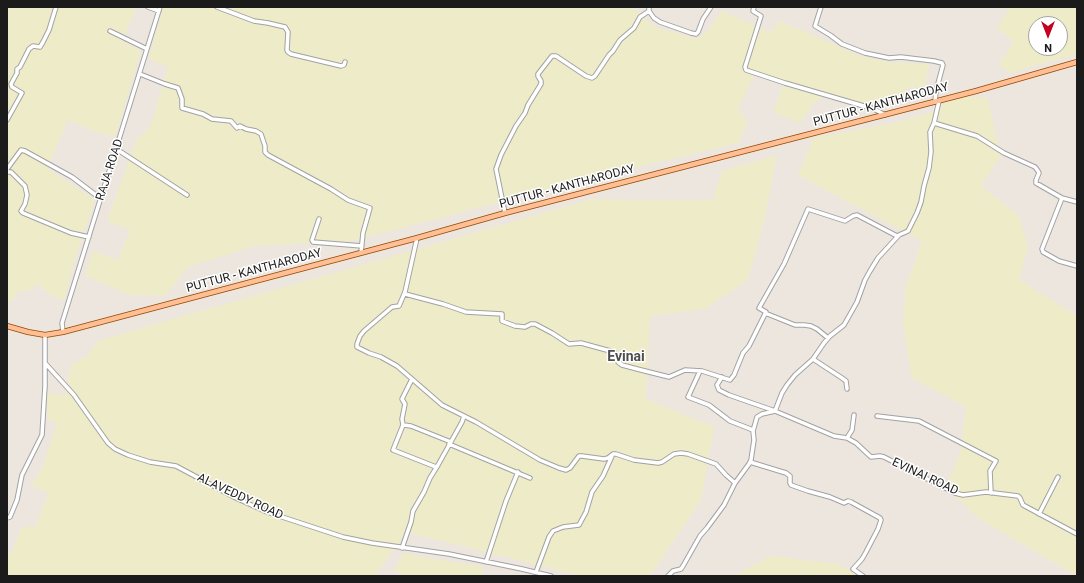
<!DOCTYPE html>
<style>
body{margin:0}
#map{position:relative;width:1084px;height:583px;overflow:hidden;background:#ede6df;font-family:Roboto,sans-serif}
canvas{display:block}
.frame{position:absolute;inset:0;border:8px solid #1b1b1b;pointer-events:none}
.north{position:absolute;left:1028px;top:16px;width:40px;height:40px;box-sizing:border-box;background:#fff;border:1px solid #a4a4a4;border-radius:50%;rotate:180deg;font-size:11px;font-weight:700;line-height:16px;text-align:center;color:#1b1b1b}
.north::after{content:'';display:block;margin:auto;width:14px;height:18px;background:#c60021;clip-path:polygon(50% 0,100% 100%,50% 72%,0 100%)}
</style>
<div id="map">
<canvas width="1084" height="583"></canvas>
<div class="frame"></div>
<div class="north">N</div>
</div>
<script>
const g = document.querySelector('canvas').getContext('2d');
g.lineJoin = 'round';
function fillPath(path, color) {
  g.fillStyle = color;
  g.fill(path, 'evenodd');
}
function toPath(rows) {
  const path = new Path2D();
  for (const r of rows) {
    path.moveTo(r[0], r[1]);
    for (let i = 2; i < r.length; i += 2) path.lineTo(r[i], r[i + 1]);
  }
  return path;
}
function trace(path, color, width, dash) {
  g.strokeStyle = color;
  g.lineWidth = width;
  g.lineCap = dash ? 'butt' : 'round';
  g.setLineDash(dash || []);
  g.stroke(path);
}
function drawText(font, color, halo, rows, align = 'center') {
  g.font = font + ' Roboto,sans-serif';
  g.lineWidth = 3;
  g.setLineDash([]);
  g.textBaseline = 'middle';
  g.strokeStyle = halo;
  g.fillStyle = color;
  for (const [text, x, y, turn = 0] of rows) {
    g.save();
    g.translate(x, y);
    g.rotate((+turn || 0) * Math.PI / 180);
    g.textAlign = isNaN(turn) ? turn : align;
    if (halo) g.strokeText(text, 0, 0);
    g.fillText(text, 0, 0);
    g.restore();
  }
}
fillPath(toPath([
 [7,7,132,7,136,9,122,41,141,51,115,137,96,132,68,120,47,168,95,200,76,256,64,300,50,295,37,283,28,292,19,290,13,300,7,302],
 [163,7,632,7,655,27,697,39,708,30,722,11,770,32,780,21,860,56,888,62,929,64,925,87,907,88,906,96,867,103,827,94,814,103,800,123,773,112,784,82,756,71,738,108,747,122,739,143,594,177,352,241,254,246,188,267,166,295,129,295,85,275,93,251,118,260,130,230,107,221,136,141,151,125,168,67,149,59],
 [1011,7,1077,7,1077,54,1009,73,999,64,1014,42,997,28],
 [1036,24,1060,24,1060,48,1036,48],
 [969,96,987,98,1001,155,981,186,1018,215,1028,246,1019,280,1077,316,1077,576,981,520,946,488,960,453,966,407,912,378,903,324,906,286,922,241,798,175,814,138,898,122,938,110,946,101],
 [777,155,765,216,748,280,705,309,650,316,646,399,714,427,701,500,650,576,581,576,406,532,375,576,7,576,7,554,11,554,22,527,36,526,48,493,32,486,45,461,57,422,48,420,47,393,65,395,71,365,86,357,100,340,592,199,627,200,713,200,722,171],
 [403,553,421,557,484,567,481,576,404,576,394,571],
 [770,556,839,564,859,576,734,576]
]), '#eeebc8');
const minor = toPath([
 [148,7,159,11],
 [217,7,254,21,268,23,285,27,288,32,287,50,288,52,291,54,341,66,344,65,345,62],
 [754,7,753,11,761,16,745,67,746,70,785,83,874,109,885,115],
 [821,7,815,26,830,35,842,44,865,53,889,58,901,57,934,61,942,63,943,65,936,91,935,102],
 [649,11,654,18,660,22,691,33,696,34,698,32,703,19,711,7],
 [110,31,147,49],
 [140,74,165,84,178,88,182,99,182,108,203,114,212,119,231,121,237,128,240,126,246,129,256,131,261,134,265,146,265,152,268,155,331,189,348,200,370,208,363,233,361,253],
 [7,120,22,93,12,87,11,84,17,73,17,69,20,67,29,49,33,46,40,47,43,42,49,30,56,7],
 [934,123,977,136,1004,153,1035,167,1038,171,1039,173,1036,180,1036,183,1062,198,1077,202],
 [116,150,121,152,187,195],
 [7,169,21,150,25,151,72,177,101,199],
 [7,172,11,172,25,186,27,195,25,204,21,211,23,213,71,233,89,237],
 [1062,198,1042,249,1043,252,1059,261,1077,266],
 [505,213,496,169,501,155,516,126,525,113,528,105,541,84,541,81,538,76,538,74,552,56,556,56,586,76,592,78,595,76,609,55,613,51,620,40,634,28,640,17,649,11,649,7],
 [319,219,312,240,313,242,362,246],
 [417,238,405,292,399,306,392,307,364,331,360,336,357,344,357,347,369,353,381,357,397,366,442,405,476,422,540,460,559,468,566,470,570,468,579,456,582,456,604,459,608,458,613,454,616,454,634,460,658,463,662,462,674,454,681,453,688,454,716,464,726,475,735,483],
 [405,294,443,304,466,312,502,314,502,321,515,326,525,327,531,324,535,324,552,333,569,344,581,343,614,352,617,355,618,362,622,365,641,370,669,377,685,370,702,371,730,380,734,375,743,353,749,346,766,312,759,308,784,264,808,209,845,221,853,216,857,215,897,236],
 [765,313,795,325,804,325,811,326,817,329,828,338],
 [63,332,62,323,160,7],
 [45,335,45,363,74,395,108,443,115,449,128,455,150,462,176,466,236,498,267,512,343,537,372,543,449,554,522,569,551,576],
 [813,359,842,378,846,381,847,389],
 [700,371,688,397,709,405,730,421,753,430],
 [722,377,717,385,719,390,729,395,775,411,834,436,847,438,856,443,871,457,880,456,884,457,955,493,963,495,986,492,1018,496,1020,498,1023,505,1077,534],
 [412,379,402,399,405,404,402,419,403,425,393,450,436,467],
 [877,416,919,421,996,461,990,471,991,493],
 [404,425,411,426,451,442],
 [847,438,852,430,854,415],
 [449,444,530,478],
 [750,462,786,473,790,476,790,483,791,485,808,491,830,497,844,503,848,501,851,502,880,518,881,520,878,529,866,552,862,559,853,569,863,576],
 [1039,514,1058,477],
 [7,518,10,517,17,500,22,475,42,435,45,386,45,363],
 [402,548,411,522,413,511,424,492,430,478,438,465,462,422,464,416],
 [486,562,506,501,518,472],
 [536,572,549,537,553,531,563,527,579,525,586,512,592,492,603,476,612,456],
 [668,576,673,571,681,569,683,566,700,536,707,528,724,505,735,483,749,464,751,460,754,440,753,431,757,417,762,414,775,411,782,393,787,385,795,375,813,359,824,343,830,336,844,325,857,302,865,280,870,271,878,258,899,235,908,231,917,213,921,202,924,186,929,168,931,152,930,132,934,123,939,101]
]);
const major = toPath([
 [7,326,28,332,45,335,63,332,417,238,505,213,976,91,1077,62]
]);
trace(minor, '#a2a2a2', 5.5);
trace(major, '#924900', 6);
trace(minor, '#fff', 3.5);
trace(major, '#ffbe93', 4.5);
drawText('12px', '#1b1b1b', '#fff', [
 ["PUTTUR - KANTHARODAY",881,105,-15],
 ["RAJA ROAD",110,170,-72],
 ["PUTTUR - KANTHARODAY",567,187,-15],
 ["PUTTUR - KANTHARODAY",254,271,-15],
 ["EVINAI ROAD",925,477,25],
 ["ALAVEDDY ROAD",240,497,25]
]);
drawText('bold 14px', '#4e4e4e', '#fff', [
 ["Evinai",626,357]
]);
</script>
